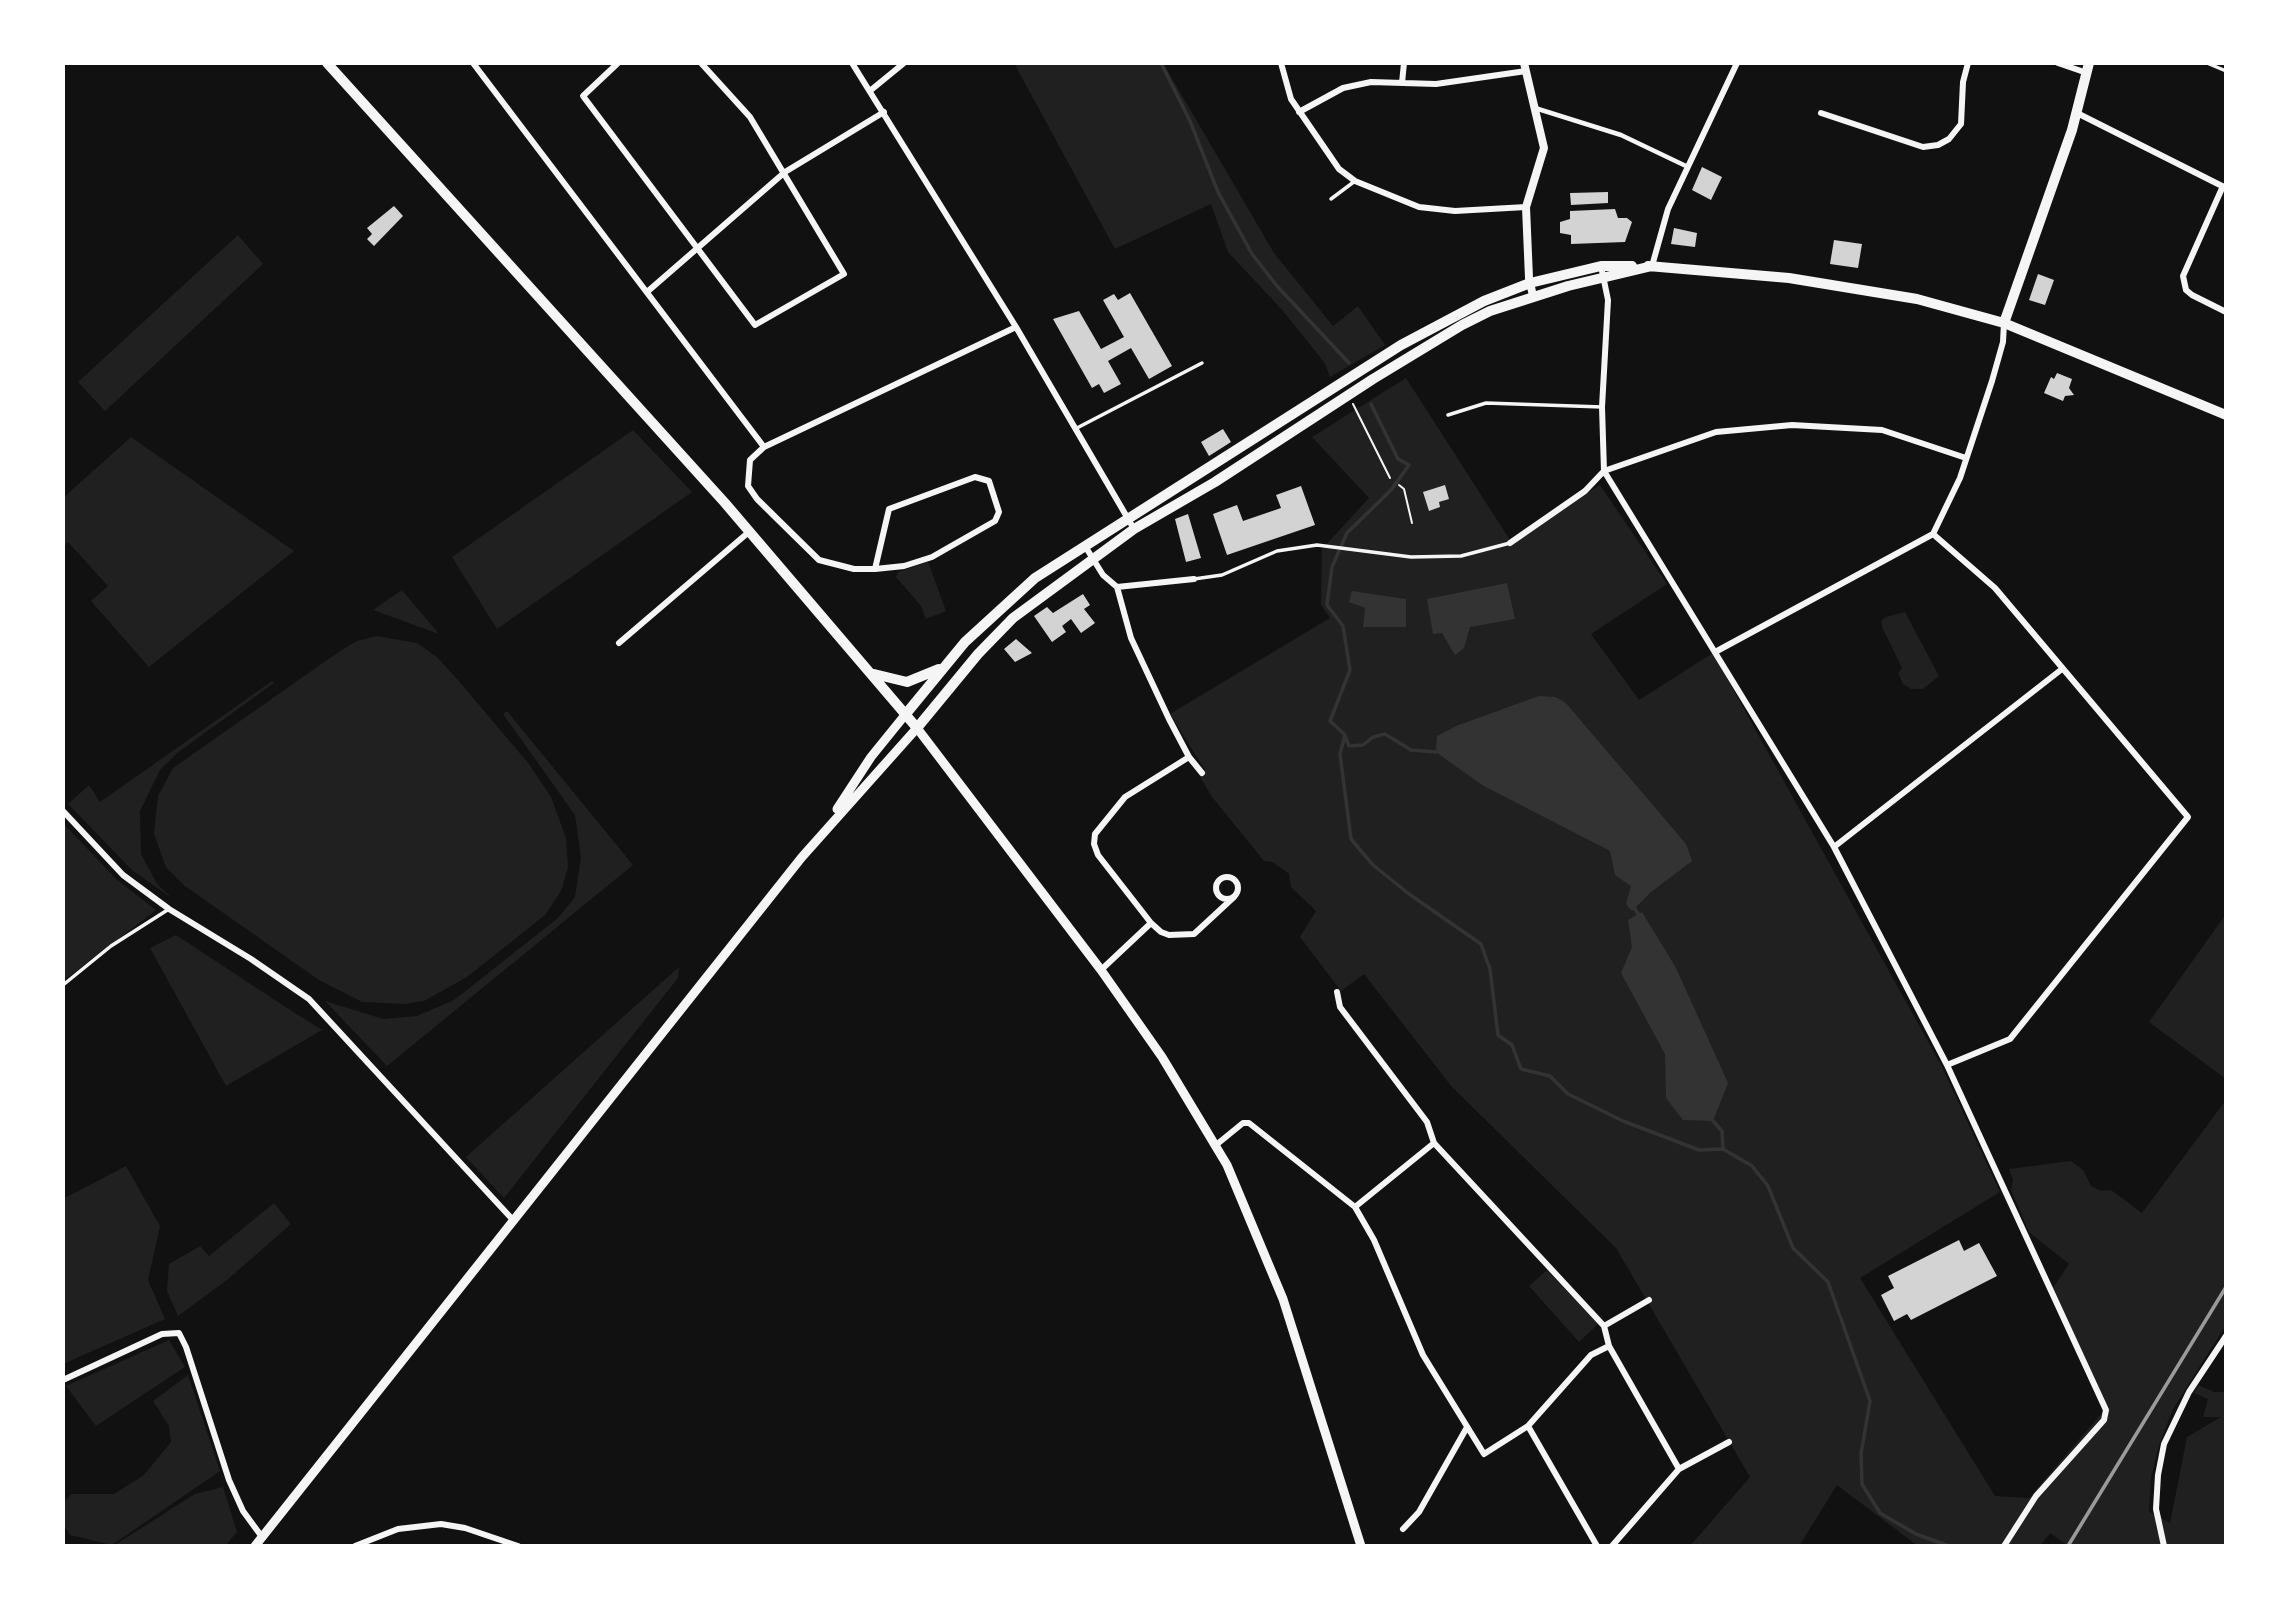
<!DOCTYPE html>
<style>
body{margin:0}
#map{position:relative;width:2289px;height:1609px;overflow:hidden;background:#111;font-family:Commissioner,sans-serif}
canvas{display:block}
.frame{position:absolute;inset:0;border:65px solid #fff;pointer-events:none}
</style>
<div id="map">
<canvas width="2289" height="1609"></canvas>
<div class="frame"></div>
</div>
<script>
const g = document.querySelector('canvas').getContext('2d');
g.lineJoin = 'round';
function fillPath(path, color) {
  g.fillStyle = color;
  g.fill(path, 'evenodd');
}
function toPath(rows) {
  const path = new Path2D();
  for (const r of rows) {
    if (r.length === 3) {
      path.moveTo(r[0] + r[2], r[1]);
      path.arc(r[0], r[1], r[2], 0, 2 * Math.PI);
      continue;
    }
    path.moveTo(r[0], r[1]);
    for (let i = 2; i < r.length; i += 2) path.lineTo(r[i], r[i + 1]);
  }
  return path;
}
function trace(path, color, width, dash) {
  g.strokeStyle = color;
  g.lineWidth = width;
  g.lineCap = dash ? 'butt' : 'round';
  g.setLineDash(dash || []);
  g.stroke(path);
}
fillPath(toPath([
 [1014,63,1163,63,1274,253,1333,326,1358,306,1385,345,1330,377,1324,362,1283,311,1228,252,1211,204,1115,249],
 [238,235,263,264,105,411,78,382],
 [1406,378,1510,540,1600,485,1667,584,1591,634,1639,700,1713,653,1942,1067,2000,1192,1860,1278,1995,1496,2029,1498,2107,1407,2053,1288,2069,1264,2029,1232,2011,1190,2013,1180,2009,1169,2071,1161,2083,1170,2091,1186,2101,1191,2111,1190,2142,1213,2226,1100,2226,1325,2173,1409,2159,1445,2151,1477,2149,1512,2170,1523,2187,1437,2221,1417,2203,1417,2208,1399,2194,1393,2198,1385,2214,1392,2226,1392,2226,1546,2068,1546,2050,1533,2040,1546,1918,1546,1837,1485,1799,1546,1690,1546,1750,1477,1616,1248,1452,1087,1364,974,1341,991,1300,937,1316,911,1291,887,1289,874,1273,862,1264,861,1212,797,1199,775,1205,770,1170,714,1330,618,1321,605,1322,549,1369,498,1312,437],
 [633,430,692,492,497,629,452,557],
 [131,437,294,551,149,667,91,601,108,586,68,542,63,545,63,498],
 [928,562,946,611,926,619,921,606,896,577,898,572],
 [402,590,439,634,373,610],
 [1905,612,1939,676,1923,689,1911,689,1903,684,1898,673,1902,668,1882,627,1881,621,1886,617],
 [377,636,417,643,437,657,458,680,529,764,551,797,566,838,568,867,561,891,545,915,467,977,424,1001,404,1004,362,1002,319,980,185,886,166,867,154,834,158,796,173,768,340,651,357,641],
 [272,681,274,683,177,753,160,770,140,811,141,854,157,884,173,899,132,870,68,804,89,785,100,802],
 [507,711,633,865,387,1066,325,1001,383,1019,417,1016,454,1000,558,918,575,897,581,857,575,815,503,714],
 [63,823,116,879,156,910,63,981],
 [2226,914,2226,1079,2149,1022],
 [176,935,284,1006,322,1030,226,1086,150,948],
 [679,967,678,978,504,1198,466,1157],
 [126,1166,160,1226,148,1280,165,1319,63,1364,63,1199],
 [274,1203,291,1224,227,1280,178,1316,167,1291,169,1264,200,1246,209,1256],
 [1547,1270,1598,1324,1579,1342,1529,1286],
 [169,1340,185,1367,96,1426,66,1386],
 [188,1375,220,1471,112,1545,70,1535,63,1523,63,1504,71,1494,114,1494,144,1475,171,1442,169,1426,153,1401],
 [223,1487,237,1532,225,1546,113,1546,195,1494]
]), '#202020');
fillPath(toPath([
 [1507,583,1515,619,1470,627,1464,648,1455,655,1442,633,1433,634,1427,599],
 [1352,591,1406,599,1406,627,1363,627,1365,608,1349,602],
 [1539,696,1555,697,1565,702,1686,844,1692,861,1651,892,1632,911,1626,904,1631,886,1615,875,1610,851,1482,785,1436,752,1437,736,1456,726],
 [1642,912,1676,968,1728,1083,1713,1121,1683,1120,1666,1098,1665,1054,1621,973,1632,947,1628,920]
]), '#333');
trace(toPath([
 [1161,63,1190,121,1218,192,1252,254,1277,286,1349,363],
 [1371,404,1398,459,1409,465,1391,490,1347,533,1332,567,1327,605,1343,626,1350,670,1330,721,1345,735,1340,754,1351,839,1373,865,1409,894,1481,944,1490,969,1498,1035,1512,1045,1521,1069,1550,1076,1568,1094,1623,1121,1699,1150,1723,1149,1752,1166,1768,1186,1793,1248,1828,1282,1870,1401,1861,1454,1862,1484,1880,1513,1916,1534,1949,1546],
 [1345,736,1349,746,1363,745,1373,737,1385,734,1411,750,1436,752],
 [1635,909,1638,914],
 [1713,1121,1722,1131,1723,1149]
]), '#333', 3.5);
fillPath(toPath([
 [1702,167,1722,177,1711,200,1692,190],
 [1608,192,1608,203,1571,205,1570,193],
 [394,206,403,216,374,246,367,239,372,234,367,228],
 [1615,209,1618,218,1627,218,1632,222,1625,242,1571,244,1571,235,1560,233,1560,222,1570,219,1570,211],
 [1674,228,1697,233,1695,247,1671,244],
 [1834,240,1862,244,1858,268,1830,264],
 [2038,274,2054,280,2045,305,2029,300],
 [1130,293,1172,366,1149,379,1131,348,1108,361,1121,384,1104,393,1099,384,1092,388,1053,319,1079,311,1101,349,1124,337,1103,300,1114,294,1118,300],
 [2057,373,2072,379,2069,388,2074,395,2065,396,2063,401,2044,393,2051,377,2054,379],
 [1223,429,1231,442,1209,456,1201,442],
 [1445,485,1449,499,1439,502,1440,507,1429,511,1423,492],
 [1301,486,1315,525,1227,555,1213,514,1237,505,1243,521,1281,508,1276,495],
 [1188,514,1201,558,1186,562,1175,519],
 [1083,594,1090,605,1084,609,1095,623,1081,633,1071,619,1062,626,1066,632,1052,642,1034,616,1047,607,1053,613],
 [1016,639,1032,653,1015,662,1004,649],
 [1959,1240,1964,1251,1979,1243,1997,1276,1911,1320,1907,1314,1894,1321,1881,1295,1894,1288,1888,1276]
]), '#d3d3d3');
trace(toPath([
 [1353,404,1390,478],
 [1399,485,1404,489,1412,523]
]), '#f5f5f5', 2);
trace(toPath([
 [2207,63,2226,71],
 [1331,199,1355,181],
 [1448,415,1486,403,1602,407],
 [1075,429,1202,363],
 [1194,579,1222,575,1277,551,1317,545,1411,557,1461,556,1510,543],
 [63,985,111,946,169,909]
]), '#f5f5f5', 3.5);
trace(toPath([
 [1535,108,1621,135,1688,167]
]), '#f5f5f5', 4.5);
trace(toPath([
 [473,63,764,447],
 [618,63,583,96,755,325,844,274,750,117,701,63],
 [852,63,1016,327,1134,529],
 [1281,63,1291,99,1339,169,1355,181,1419,207,1455,211,1526,207],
 [2058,63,2087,73],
 [1402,83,1404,63],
 [871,90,904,63],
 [1299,112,1343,88,1371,82,1436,84,1526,71],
 [1821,113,1923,147,1938,145,1949,139,1961,124,1963,82,1968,63],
 [2077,113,2226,188],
 [2223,186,2183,276,2186,290,2192,295,2226,312],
 [1601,266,1608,300,1602,407,1604,471,1834,847,1947,1065,2106,1410,2104,1420,2036,1496,2004,1546],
 [1652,266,1668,209,1737,63],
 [647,292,785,172,884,112],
 [1933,534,1995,588,2188,817,2010,1039,1947,1065],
 [1510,543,1585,491,1604,471,1716,432,1792,425,1882,430,1966,458],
 [1085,546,1103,575,1117,587,1131,638,1169,719,1189,757,1202,773],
 [875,569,889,509,975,477,989,481,999,512,995,521,932,557,904,566,875,569,854,569,819,560,757,499,748,486,750,460,764,447,1016,327],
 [1117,587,1194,579],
 [619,643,750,531],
 [1717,651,1933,534,1960,478,1992,381,2003,342,2004,323],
 [63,811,123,875,169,909,251,959,309,999,513,1220],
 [1834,847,2062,669],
 [1227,888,11],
 [1151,923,1161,932,1169,935,1194,934,1234,897],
 [1101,970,1151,923,1098,855,1094,844,1095,834,1125,797,1189,757],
 [1337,992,1340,1007,1427,1122,1434,1143,1355,1207],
 [1434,1143,1604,1326,1609,1346,1679,1469,1612,1546],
 [1216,1145,1243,1123,1249,1123,1355,1207,1374,1240,1423,1355,1484,1454,1528,1426],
 [1604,1326,1649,1300],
 [63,1380,162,1334,179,1333,186,1347,229,1480,243,1511,262,1537],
 [1679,1469,1729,1442],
 [1403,1529,1419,1512,1466,1429],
 [355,1546,398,1529,441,1524,465,1528,518,1546],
 [1597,1546,1528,1426,1591,1355,1609,1346],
 [2164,1546,2156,1509,2158,1475,2164,1444,2189,1392,2226,1336]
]), '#f5f5f5', 6);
trace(toPath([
 [1524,63,1544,148,1526,207,1529,278,1533,296]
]), '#f5f5f5', 8);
trace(toPath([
 [837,809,871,757,905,715],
 [255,1546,802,857,917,728,1101,970,1162,1057,1227,1165,1283,1299,1361,1546]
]), '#f5f5f5', 9);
trace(toPath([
 [327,63,725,503,917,728,978,654,1013,618,1134,529,1215,482,1373,379,1462,325,1490,311,1568,286,1652,266],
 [1648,266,1789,278,1917,299,2004,323,2226,415],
 [2004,323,2072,130,2089,63],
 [874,674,907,682,939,669],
 [905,715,965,642,1035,578,1401,345,1484,301,1530,283,1601,266,1632,266]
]), '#f5f5f5', 10);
trace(toPath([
 [2068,1546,2226,1287]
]), '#9a9a9a', 3.5);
</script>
